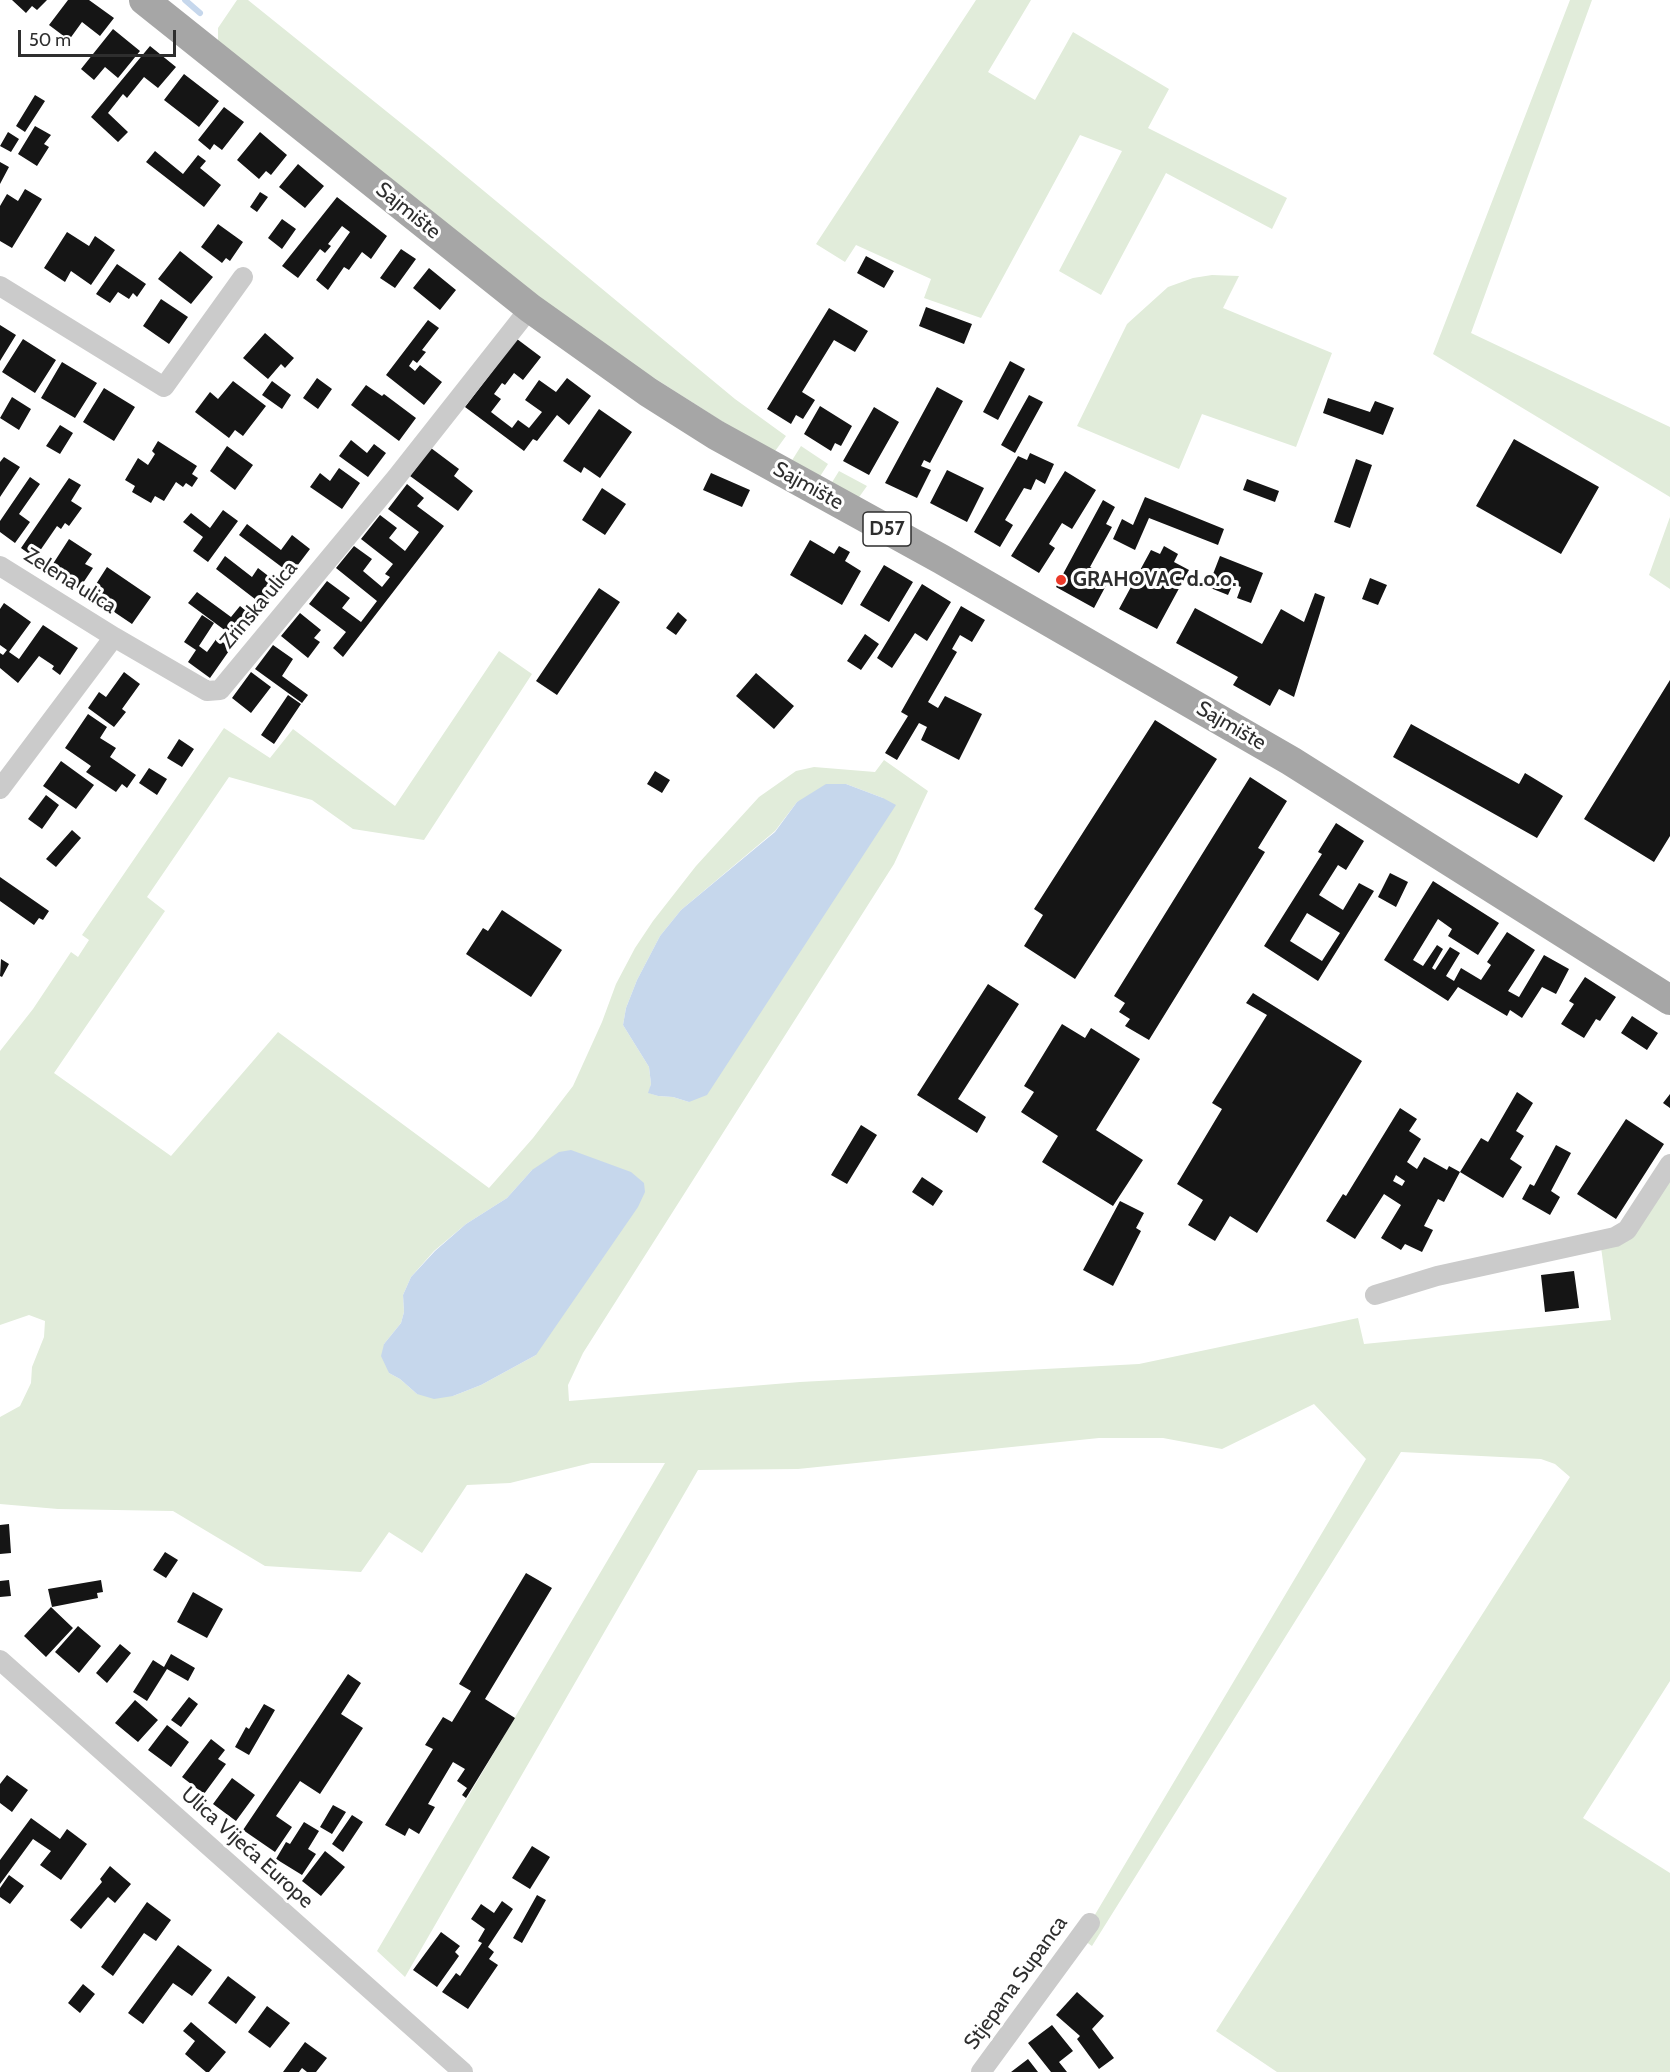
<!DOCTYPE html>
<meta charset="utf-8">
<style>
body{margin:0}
#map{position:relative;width:1670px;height:2072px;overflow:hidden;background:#fff;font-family:Cabin,sans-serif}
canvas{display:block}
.scale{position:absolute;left:18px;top:30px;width:158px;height:27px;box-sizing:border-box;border:3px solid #2e2e2e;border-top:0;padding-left:8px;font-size:18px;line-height:21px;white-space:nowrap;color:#2e2e2e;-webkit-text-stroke:4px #fff;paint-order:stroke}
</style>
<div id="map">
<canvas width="1670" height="2072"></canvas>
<div class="scale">50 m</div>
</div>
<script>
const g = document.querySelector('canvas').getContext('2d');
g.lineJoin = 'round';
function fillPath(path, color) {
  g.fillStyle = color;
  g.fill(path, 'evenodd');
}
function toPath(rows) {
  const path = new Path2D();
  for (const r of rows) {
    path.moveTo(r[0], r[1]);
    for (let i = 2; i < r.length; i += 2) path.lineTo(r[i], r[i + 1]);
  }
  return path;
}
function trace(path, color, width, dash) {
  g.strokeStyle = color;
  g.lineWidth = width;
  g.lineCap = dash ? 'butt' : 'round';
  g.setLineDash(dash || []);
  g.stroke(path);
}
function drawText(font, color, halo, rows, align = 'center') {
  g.font = font + ' Cabin,sans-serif';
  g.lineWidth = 6;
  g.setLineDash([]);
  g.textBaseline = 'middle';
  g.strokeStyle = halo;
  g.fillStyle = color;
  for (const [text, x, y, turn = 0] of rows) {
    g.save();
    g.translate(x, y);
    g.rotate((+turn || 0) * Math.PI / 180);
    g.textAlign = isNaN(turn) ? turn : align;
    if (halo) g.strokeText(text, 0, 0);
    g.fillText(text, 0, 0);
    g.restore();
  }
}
fillPath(toPath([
 [237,0,248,0,432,148,735,399,786,436,773,454,573,326,218,41,218,28],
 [976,0,1031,0,988,72,1035,100,1073,32,1169,89,1148,128,1287,198,1272,229,1166,173,1101,295,1059,271,1122,151,1080,135,981,318,924,298,931,279,867,250,856,245,845,262,816,244],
 [1570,0,1592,0,1471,333,1670,427,1670,497,1433,354],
 [1212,275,1239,276,1223,308,1332,353,1296,447,1202,414,1179,469,1077,426,1127,324,1168,287,1193,278],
 [801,446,828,464,819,478,791,462],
 [839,471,867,486,857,500,831,484],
 [1670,517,1670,589,1649,575],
 [499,651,532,674,424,840,353,829,312,800,229,777,147,897,165,911,54,1073,171,1156,278,1032,489,1188,533,1138,573,1086,602,1022,616,984,635,948,653,921,696,866,759,797,796,771,814,767,875,772,884,760,928,791,894,864,583,1353,568,1385,569,1401,800,1382,1139,1364,1358,1318,1364,1344,1611,1320,1600,1240,1615,1237,1670,1164,1670,1681,1583,1818,1670,1873,1670,2072,1277,2072,1216,2031,1570,1477,1555,1464,1541,1459,1401,1452,1092,1946,1079,1937,1090,1923,1366,1459,1314,1404,1222,1449,1163,1438,1099,1438,798,1469,698,1470,405,1977,377,1951,665,1463,591,1463,510,1483,467,1485,422,1553,389,1532,361,1572,265,1566,173,1511,58,1509,0,1504,0,1417,20,1406,31,1383,32,1367,44,1337,45,1321,29,1315,0,1325,0,1051,33,1009,71,952,78,957,89,940,82,935,224,728,270,758,293,729,395,806],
 [846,784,883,798,689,1102,673,1097,658,1096,649,1093,651,1084,649,1067,623,1025,626,1008,637,980,660,936,681,910,775,831,797,802],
 [532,1170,536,1355,481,1385,453,1396,417,1394,400,1379,389,1373,384,1344,401,1323,404,1312,403,1295,411,1277,434,1251,466,1224,507,1198]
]), '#e1ecda');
fillPath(toPath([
 [826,784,846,784,883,798,896,805,707,1095,689,1102,673,1097,658,1096,648,1093,651,1084,649,1067,623,1025,626,1008,637,980,660,936,681,910,775,832,797,802],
 [571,1150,631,1172,644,1183,645,1192,638,1207,536,1355,481,1385,453,1396,434,1399,417,1394,400,1379,389,1373,381,1356,384,1344,401,1323,404,1312,403,1295,411,1277,435,1251,466,1224,507,1198,532,1170,559,1152]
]), '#c6d7ec');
trace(toPath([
 [185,0,200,13]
]), '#c6d7ec', 6);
fillPath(toPath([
 [12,0,47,0,37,10,32,6,26,13],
 [68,0,89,0,114,18,100,36,82,22,69,40,49,25],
 [113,29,140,51,118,78,105,67,94,80,81,69],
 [150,46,176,67,158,88,144,77,127,98,123,94,108,113,128,132,118,142,91,117],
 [184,74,219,101,199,127,164,100],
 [35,95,45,101,25,132,16,126],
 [224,107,244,122,222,150,214,144,210,150,198,140],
 [35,126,51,135,44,144,49,147,37,166,18,154],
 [8,132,19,139,11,152,0,146],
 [260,132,287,155,271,175,266,171,259,179,237,160],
 [155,151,183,174,198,155,206,161,200,168,221,185,204,207,146,162],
 [0,162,9,167,0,184],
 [298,164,324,186,305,208,279,187],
 [25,189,42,199,12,248,0,241,0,206,7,194,18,201],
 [260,192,268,197,257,212,250,207],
 [337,197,387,236,371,259,362,252,349,270,344,267,328,290,316,280,350,232,342,226,328,244,331,246,325,253,320,249,298,278,282,266],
 [282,219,296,229,282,249,268,238],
 [218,224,243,242,230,261,226,258,222,263,201,247],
 [67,232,89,246,95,236,115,250,91,285,71,271,65,282,44,268],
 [401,249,416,259,395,288,380,278],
 [180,251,213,277,191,304,158,279],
 [866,256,894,271,884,288,857,273],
 [117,264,146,284,137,297,133,293,129,299,118,292,110,303,96,294],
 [429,268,456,290,440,310,413,288],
 [161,299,188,317,169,344,143,326],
 [926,307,972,324,964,344,919,326],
 [829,308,868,331,855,352,834,340,802,392,815,400,803,419,796,415,791,424,767,409],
 [428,320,439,328,422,350,426,352,417,363,413,360,409,366,415,371,420,365,442,382,424,405,386,375],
 [0,325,16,335,0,361],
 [265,333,294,358,285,368,281,364,268,379,243,358],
 [23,339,56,360,35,393,2,372],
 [517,339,541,357,523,380,514,373,505,385,502,383,494,394,501,399,491,412,512,428,518,420,529,428,542,412,525,400,539,380,556,392,567,378,591,396,569,425,557,415,537,441,533,439,524,451,465,407],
 [1010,361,1025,369,998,420,983,412],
 [62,362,97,383,75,418,41,398],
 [317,378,332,389,318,409,303,398],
 [233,381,266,406,243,436,235,430,229,438,195,412,210,392,218,399],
 [272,381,291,395,282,409,262,395],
 [366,385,382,396,384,394,416,418,399,441,351,405],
 [937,387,963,401,930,463,924,460,921,466,931,470,917,498,885,483],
 [104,388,135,407,114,441,83,422],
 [1029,395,1043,402,1015,453,1001,445],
 [12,397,31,409,19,430,0,418],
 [1328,398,1370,412,1375,401,1394,408,1383,435,1323,413],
 [820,406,852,426,841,446,835,443,831,451,804,434],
 [874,407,899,422,869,475,843,461],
 [599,409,632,432,600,478,584,467,581,473,563,461],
 [60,425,73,433,60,454,46,446],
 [1514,439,1599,487,1561,554,1476,506],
 [351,440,367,453,374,444,386,453,368,477,339,456],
 [158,441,197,466,192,474,198,478,192,487,186,483,183,487,176,482,164,501,155,496,151,503,132,492,135,486,125,480,138,458,148,465,155,454,152,451],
 [227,446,253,465,235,490,210,471],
 [431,448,459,469,454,476,473,491,458,511,410,476],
 [1030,453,1054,464,1045,484,1036,479,1031,490,1024,488,1005,520,1013,525,1000,547,974,532,1018,456,1027,460],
 [4,457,20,467,0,497,0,462],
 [1356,459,1372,465,1350,528,1334,522],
 [339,468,360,483,342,509,310,487,320,473,330,481],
 [947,470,984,488,967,522,930,503],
 [1065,471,1096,490,1072,529,1062,523,1049,544,1055,548,1039,573,1011,556],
 [711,473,750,490,742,507,703,490],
 [30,477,40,484,19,514,30,522,15,543,0,532,0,521],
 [69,478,81,485,71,501,82,508,69,526,65,523,61,529,57,526,35,558,21,548],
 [1247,479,1279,491,1275,502,1243,490],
 [407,484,424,498,417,506,444,526,343,657,333,648,346,632,309,604,327,581,350,598,342,608,361,622,377,601,336,568,354,546,372,559,363,571,382,587,390,577,385,574,393,564,361,539,380,515,397,528,389,538,405,551,419,532,388,509],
 [602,488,626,504,605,535,582,520],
 [1145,497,1224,529,1218,545,1149,518,1135,550,1113,539,1122,519,1133,525],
 [1103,500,1115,507,1106,524,1112,527,1090,567,1110,578,1094,608,1056,587],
 [223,510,238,521,208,562,193,551,203,537,183,522,191,513,210,528],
 [247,524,281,550,292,535,310,549,291,574,239,535],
 [69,539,92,554,85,564,93,568,79,589,49,570],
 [810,540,834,554,839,546,850,552,845,561,861,571,842,605,790,575],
 [1164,546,1178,554,1174,562,1189,570,1157,629,1119,609,1151,550,1160,554],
 [225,556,252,577,258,568,280,585,264,606,216,569],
 [1220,556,1263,573,1251,603,1237,598,1241,587,1233,584,1228,595,1208,587],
 [884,565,913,582,889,622,860,605],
 [107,567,151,597,132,624,89,595],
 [1370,578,1387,585,1378,605,1362,599],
 [922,584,951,602,927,641,915,633,892,668,877,658],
 [599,588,620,602,557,695,536,681],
 [197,592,231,617,240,606,255,618,238,640,188,603],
 [1315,593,1325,597,1294,697,1279,689,1270,706,1233,685,1238,677,1176,643,1195,608,1262,644,1281,609,1304,622],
 [4,603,31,622,9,652,19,659,43,625,78,648,60,675,52,669,54,666,39,656,18,683,0,668,0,653,3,655,7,650,0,645,0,609],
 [961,606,985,620,972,642,960,635,952,649,957,652,928,702,938,708,945,696,982,714,959,760,921,740,927,727,919,723,897,760,885,753,908,716,901,712],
 [678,612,687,620,676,635,666,628],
 [300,613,321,630,314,638,320,642,308,658,281,636],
 [202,615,214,623,199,646,207,652,217,638,231,648,210,678,188,662,196,650,184,642],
 [865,634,879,644,861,670,847,661],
 [273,645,293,659,282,676,308,695,302,703,255,669],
 [124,672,140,684,122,709,126,712,114,727,88,708,99,692,106,697],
 [251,672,271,687,251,713,232,698],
 [756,673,794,706,774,729,736,696],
 [1670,680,1670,836,1654,862,1584,819],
 [288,695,301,704,274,744,261,735],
 [88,714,107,727,100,738,116,748,110,757,136,775,127,788,122,784,116,792,86,772,91,766,65,748],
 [1155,720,1217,759,1075,979,1024,946,1043,915,1034,909],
 [1411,724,1519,784,1525,773,1563,796,1537,838,1393,757],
 [179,739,194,749,182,767,167,758],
 [61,761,94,785,76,809,43,786],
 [149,768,167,779,157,795,139,783],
 [655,771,670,780,662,793,647,784],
 [1250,777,1287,801,1258,848,1265,852,1149,1040,1125,1026,1130,1019,1119,1012,1125,1003,1114,996],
 [46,795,59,805,42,829,28,819],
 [1336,823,1364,841,1346,870,1338,865,1319,895,1343,910,1359,883,1374,891,1318,981,1264,946,1322,854,1318,852],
 [1307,913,1340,933,1322,961,1290,941],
 [72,830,81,838,56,867,46,859],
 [1390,873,1408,882,1396,907,1378,897],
 [0,877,49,911,43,920,39,918,34,925,0,901],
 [1433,881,1499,923,1478,955,1448,936,1452,929,1438,919,1413,960,1423,966,1437,945,1443,949,1432,968,1435,970,1450,947,1460,953,1446,976,1454,981,1461,968,1481,980,1491,965,1487,962,1507,932,1535,950,1508,991,1519,997,1544,955,1569,969,1556,994,1542,987,1522,1018,1510,1010,1507,1016,1458,987,1448,1001,1384,960],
 [502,910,562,950,531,997,466,954,483,928,488,931],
 [1,959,9,964,2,977,0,976],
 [1585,977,1616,997,1600,1021,1596,1019,1584,1038,1561,1024,1574,1004,1569,1001],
 [988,984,1019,1004,958,1099,986,1117,977,1133,917,1095],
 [1253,993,1362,1061,1257,1233,1230,1216,1215,1241,1188,1225,1203,1200,1177,1184,1222,1109,1212,1103,1267,1015,1246,1003],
 [1632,1016,1658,1033,1647,1050,1621,1033],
 [1062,1024,1085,1038,1091,1028,1140,1059,1096,1130,1143,1160,1113,1206,1042,1162,1058,1136,1021,1112,1034,1092,1024,1086],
 [1517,1092,1533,1103,1516,1131,1524,1136,1510,1159,1522,1167,1503,1198,1460,1172,1481,1138,1488,1142],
 [1670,1094,1670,1108,1663,1103],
 [1400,1108,1417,1119,1409,1131,1421,1139,1407,1162,1417,1169,1424,1157,1447,1170,1449,1166,1460,1172,1444,1202,1438,1199,1424,1226,1433,1230,1422,1252,1405,1244,1401,1250,1381,1238,1401,1205,1384,1194,1355,1239,1326,1221,1343,1194,1346,1196],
 [1396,1175,1405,1181,1402,1186,1393,1181],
 [1626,1119,1664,1144,1616,1219,1577,1194],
 [861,1125,877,1135,847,1184,831,1175],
 [1556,1145,1571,1153,1551,1191,1560,1197,1550,1215,1522,1199,1530,1184,1534,1186],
 [922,1177,943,1191,933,1206,912,1192],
 [1120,1201,1144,1213,1136,1228,1141,1231,1113,1286,1083,1270],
 [1574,1271,1579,1308,1545,1312,1541,1275],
 [9,1524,11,1553,0,1554,0,1525],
 [165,1552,178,1560,166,1578,153,1570],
 [526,1573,552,1588,485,1699,515,1718,466,1798,462,1795,467,1788,457,1781,465,1769,453,1762,428,1804,435,1807,419,1834,409,1828,405,1836,385,1825,433,1749,425,1745,443,1717,452,1722,471,1691,459,1684],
 [9,1580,11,1596,0,1597,0,1581],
 [101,1580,103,1592,97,1593,98,1598,52,1607,48,1589],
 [193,1592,223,1609,207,1638,177,1622],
 [51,1607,73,1628,46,1657,24,1636],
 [78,1626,101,1646,79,1673,55,1652],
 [120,1644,131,1653,107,1683,96,1673],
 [171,1654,195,1668,188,1681,167,1669,147,1701,133,1692,153,1660,164,1667],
 [348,1674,361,1683,341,1714,363,1728,320,1794,300,1781,276,1816,292,1827,275,1852,243,1830],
 [189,1697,198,1704,181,1727,171,1720],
 [135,1700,158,1720,138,1742,115,1723],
 [264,1704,275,1710,249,1755,235,1747,246,1727,249,1729],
 [167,1725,189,1742,171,1767,148,1750],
 [211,1739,225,1750,218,1759,226,1764,204,1794,182,1777],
 [7,1775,28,1790,12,1812,0,1803,0,1784],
 [232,1778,255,1795,236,1821,213,1804],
 [333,1805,346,1812,332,1834,320,1827],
 [352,1815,363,1822,343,1852,332,1844],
 [31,1818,60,1839,67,1829,87,1844,61,1880,40,1865,51,1851,33,1839,0,1884,0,1860],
 [304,1822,319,1831,308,1849,316,1854,302,1875,276,1859,286,1842,290,1844],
 [532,1846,550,1857,530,1889,512,1878],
 [325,1851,345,1867,321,1896,302,1881],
 [110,1866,131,1884,115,1903,108,1897,81,1929,70,1920,102,1882,100,1879],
 [9,1875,24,1886,10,1904,0,1897,0,1888],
 [537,1895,546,1900,522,1943,513,1938],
 [502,1901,513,1909,488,1947,494,1952,489,1959,498,1965,468,2009,442,1992,456,1973,460,1976,482,1943,478,1941,485,1929,471,1919,481,1904,494,1913],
 [147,1902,171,1920,156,1941,144,1933,113,1976,101,1967],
 [441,1932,460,1946,455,1952,459,1956,437,1987,413,1970],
 [178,1945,212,1970,192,1996,173,1983,143,2024,128,2013],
 [228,1976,256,1997,236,2024,208,2003],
 [83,1984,95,1994,80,2013,68,2003],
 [1077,1992,1104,2016,1092,2029,1114,2058,1099,2069,1077,2039,1080,2036,1056,2015],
 [267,2006,290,2023,270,2048,248,2032],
 [191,2022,226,2052,209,2072,206,2072,185,2054,195,2041,183,2031],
 [1052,2025,1073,2051,1059,2062,1067,2072,1051,2072,1028,2043],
 [305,2042,327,2058,316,2072,307,2072,302,2068,299,2072,283,2072],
 [1028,2059,1038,2072,1011,2072]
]), '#151515');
trace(toPath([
 [0,286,164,387,243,277],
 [0,566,114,637],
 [0,789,114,637,207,691,220,690,396,478,530,308],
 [1375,1295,1437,1276,1615,1237,1627,1230,1670,1164],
 [0,1660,463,2072],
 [981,2072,1090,1923]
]), '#cbcbcb', 20);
trace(toPath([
 [144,0,530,308,648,392,716,435,941,559,1291,761,1670,1000]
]), '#a6a6a6', 30);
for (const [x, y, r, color] of [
 [1061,580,6,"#eb3929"]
]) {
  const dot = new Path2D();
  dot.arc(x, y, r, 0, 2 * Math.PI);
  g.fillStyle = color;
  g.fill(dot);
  trace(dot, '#fff', 2);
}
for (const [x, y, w] of [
 [887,529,48]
]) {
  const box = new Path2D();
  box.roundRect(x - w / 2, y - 17, w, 34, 4.5);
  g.fillStyle = '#fff';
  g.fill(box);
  trace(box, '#2e2e2e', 1.5);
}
drawText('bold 20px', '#2e2e2e', null, [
 ["D57",887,529]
]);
drawText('21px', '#2e2e2e', '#fff', [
 ["Sajmište",408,211,39],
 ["Sajmište",808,486,29],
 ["Zelena ulica",70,581,32],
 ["Zrinska ulica",259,605,-50],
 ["Sajmište",1231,726,30],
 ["Ulica Vijeća Europe",247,1848,42],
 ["Stjepana Supanca",1016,1983,-54]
]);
drawText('bold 21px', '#2e2e2e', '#fff', [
 ["GRAHOVAC d.o.o.",1073,580]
], 'left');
</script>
